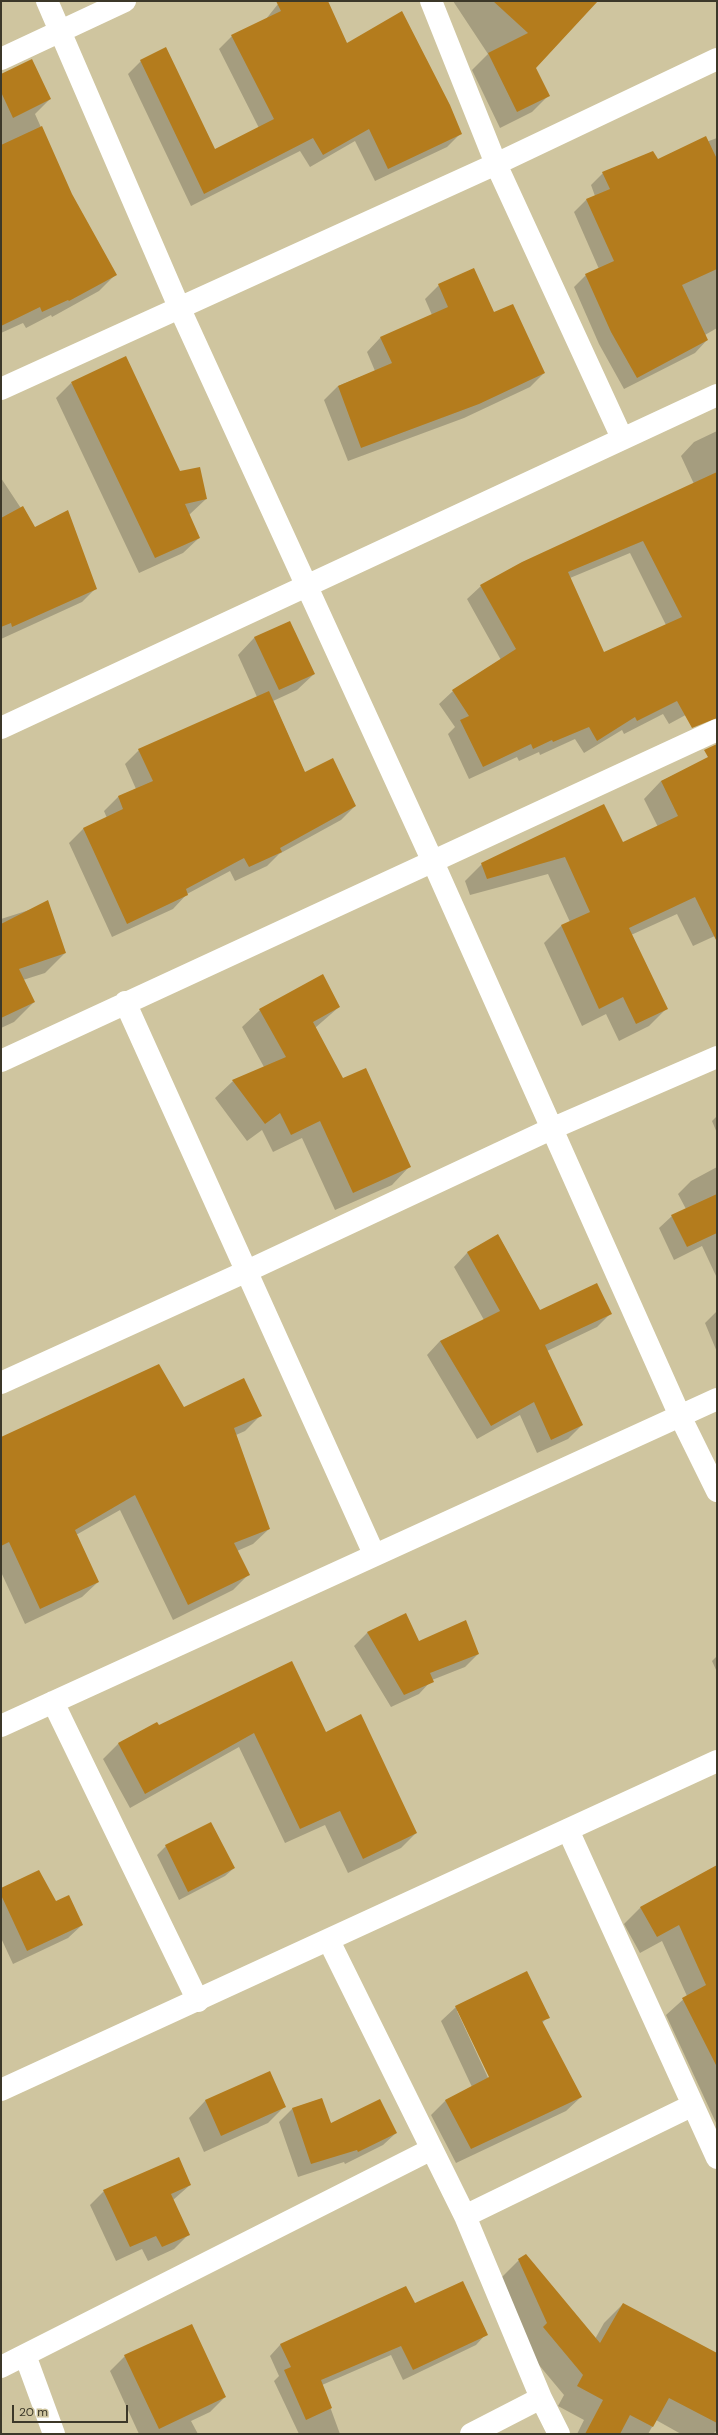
<!DOCTYPE html>
<style>
body{margin:0}
#map{position:relative;width:718px;height:2435px;overflow:hidden;background:#cfc59f;font-family:"DM Sans",sans-serif}
canvas{display:block}
.frame{position:absolute;inset:0;border:2px solid #3c3829;pointer-events:none}
.scale{position:absolute;left:12px;top:2405px;width:116px;height:18px;box-sizing:border-box;border:2px solid #3c3829;border-top:0;padding-left:5px;font-size:12px;line-height:14px;white-space:nowrap;color:#3c3829;-webkit-text-stroke:3px #cfc59f;paint-order:stroke}
</style>
<div id="map">
<canvas width="718" height="2435"></canvas>
<div class="frame"></div>
<div class="scale">20 m</div>
</div>
<script>
const g = document.querySelector('canvas').getContext('2d');
g.lineJoin = 'round';
function fillPath(path, color) {
  g.fillStyle = color;
  g.fill(path, 'evenodd');
}
function toPath(rows) {
  const path = new Path2D();
  for (const r of rows) {
    path.moveTo(r[0], r[1]);
    for (let i = 2; i < r.length; i += 2) path.lineTo(r[i], r[i + 1]);
  }
  return path;
}
function trace(path, color, width, dash) {
  g.strokeStyle = color;
  g.lineWidth = width;
  g.lineCap = dash ? 'butt' : 'round';
  g.setLineDash(dash || []);
  g.stroke(path);
}
fillPath(toPath([
 [285,1,327,1,347,44,460,134,447,147,375,181,355,141,310,167,300,151,191,206,128,74,141,61,215,150,259,128,219,49,232,36,266,19,278,4],
 [453,1,597,1,535,68,548,96,532,112,500,128,472,70,488,54],
 [1,75,50,99,35,114,71,194,115,275,99,291,52,317,51,315,26,328,23,323,1,333],
 [717,138,717,328,705,335,707,340,695,353,624,389,599,344,574,287,586,275,599,269,574,212,586,200,595,196,591,185,603,173,657,160],
 [473,269,494,313,544,373,530,387,464,418,348,461,324,400,338,386,375,371,367,352,380,338,432,315,425,299,439,285],
 [71,383,180,472,206,499,189,515,199,538,183,553,139,573,56,398],
 [717,431,717,698,669,724,663,714,624,734,622,730,584,753,575,739,540,755,539,752,519,761,517,757,469,779,448,734,455,727,439,704,453,691,501,660,467,599,481,586,694,484,681,456,694,442],
 [630,553,666,625,603,653,570,578],
 [1,478,34,528,95,589,82,602,1,639],
 [289,622,314,674,297,690,273,701,305,773,355,806,341,820,279,854,267,866,235,881,230,871,187,894,173,909,112,937,69,843,83,829,107,818,104,811,118,797,136,789,125,764,139,750,257,697,238,655,254,638],
 [717,755,717,935,693,946,677,914,631,935,666,1009,649,1026,619,1041,606,1014,582,1026,544,943,561,926,570,922,548,874,470,895,465,881,482,864,622,844,658,827,644,799,661,781],
 [48,904,65,953,45,973,23,980,34,1002,14,1022,1,1028,1,919],
 [339,1007,315,1028,343,1080,409,1167,392,1185,335,1210,302,1138,273,1152,262,1130,247,1141,215,1098,233,1081,264,1067,242,1027,260,1010],
 [717,1116,717,1133,712,1121],
 [717,1167,717,1278,702,1246,674,1260,659,1228,672,1216,686,1209,678,1194,691,1181],
 [498,1235,540,1311,610,1314,597,1327,547,1351,582,1425,568,1439,537,1453,520,1415,477,1439,427,1355,440,1341,484,1320,454,1267,467,1253],
 [717,1311,717,1352,705,1323],
 [184,1408,261,1415,245,1431,236,1435,269,1529,253,1544,237,1551,248,1575,233,1590,173,1620,120,1510,76,1535,98,1582,82,1597,25,1624,1,1572,1,1438],
 [406,1615,419,1642,478,1654,465,1667,432,1680,419,1694,391,1707,354,1646,367,1633],
 [717,1656,717,1672,712,1661],
 [157,1724,158,1727,325,1734,416,1833,401,1848,348,1873,325,1825,285,1843,239,1747,130,1808,103,1759,118,1744],
 [166,1846,234,1868,225,1876,179,1900,157,1855],
 [717,1872,717,2125,666,2015,687,1996,662,1941,640,1953,624,1924,641,1907],
 [1,1889,55,1903,82,1925,68,1938,13,1964,1,1938],
 [456,2007,548,2017,542,2023,581,2097,566,2111,456,2163,431,2115,446,2100,472,2087,441,2021],
 [457,2011,459,2011,492,2081,490,2082],
 [270,2073,285,2106,268,2123,204,2152,189,2118,205,2101],
 [322,2099,330,2125,396,2133,383,2145,345,2164,344,2162,298,2177,279,2122,292,2109],
 [190,2185,173,2200,188,2235,174,2249,148,2261,142,2249,116,2261,90,2205,104,2191],
 [519,2260,595,2339,604,2323,623,2304,717,2354,717,2430,713,2434,681,2434,656,2420,648,2434,577,2434,584,2420,558,2406,564,2395,524,2347,499,2280],
 [405,2287,414,2304,486,2334,476,2345,403,2380,391,2355,322,2385,340,2434,299,2434,274,2381,279,2376,270,2356,280,2345],
 [125,2356,225,2397,210,2412,191,2421,198,2434,139,2434,110,2371]
]), '#0003');
fillPath(toPath([
 [276,1,328,1,347,43,402,11,450,105,462,134,388,169,369,129,323,155,313,138,204,194,140,60,166,47,215,149,274,119,231,35,281,11],
 [493,1,598,1,536,68,550,96,517,112,488,53,528,33],
 [32,59,51,99,13,118,1,92,1,74],
 [42,126,72,194,117,275,69,301,68,300,42,312,40,307,1,326,1,145],
 [706,136,717,159,717,269,682,285,708,340,637,378,611,332,585,274,614,261,586,199,610,189,602,172,653,151,658,159],
 [474,268,494,312,513,304,545,373,479,404,361,448,338,386,392,363,380,337,448,307,438,284],
 [126,356,180,471,200,467,207,499,185,504,200,538,155,558,71,382],
 [717,472,717,718,692,728,677,701,637,721,635,717,597,741,589,727,553,742,552,740,533,749,531,744,483,767,460,720,469,716,452,690,516,649,480,585,522,562],
 [643,541,682,617,604,652,568,572],
 [23,506,35,527,68,510,97,589,12,627,11,623,1,627,1,518],
 [290,621,315,674,279,690,254,637],
 [269,691,305,772,333,758,356,806,280,848,282,852,249,867,244,858,186,889,188,895,127,924,83,828,123,809,118,796,153,781,138,749],
 [717,744,717,942,695,897,629,928,668,1009,636,1024,623,997,599,1009,561,925,590,912,565,857,487,879,481,863,604,804,623,842,678,816,661,781,708,757,704,750],
 [48,900,66,953,19,969,35,1002,1,1018,1,924],
 [323,974,340,1007,313,1022,343,1078,366,1068,411,1167,353,1193,320,1121,291,1135,280,1113,265,1124,232,1080,286,1057,259,1009],
 [717,1194,717,1233,687,1247,671,1215],
 [498,1234,540,1310,597,1283,612,1314,545,1345,583,1425,551,1440,534,1402,491,1426,440,1341,500,1311,467,1252],
 [159,1364,184,1407,244,1378,262,1416,234,1428,270,1529,234,1543,250,1575,188,1605,135,1495,75,1530,99,1582,40,1609,9,1542,1,1546,1,1437],
 [406,1613,419,1641,466,1620,479,1654,430,1673,434,1682,404,1695,367,1632],
 [292,1661,326,1732,361,1714,417,1833,363,1859,340,1811,300,1829,254,1733,145,1794,118,1743,157,1722,159,1725],
 [211,1822,235,1868,188,1892,165,1845],
 [717,1865,717,2067,682,1998,706,1985,679,1925,657,1937,640,1907],
 [39,1870,56,1901,69,1895,83,1925,27,1951,1,1895,1,1888],
 [527,1971,550,2018,542,2021,582,2097,471,2149,445,2100,489,2077,455,2006],
 [270,2071,286,2107,221,2136,205,2100],
 [322,2098,331,2123,380,2099,397,2133,358,2152,357,2150,311,2164,292,2108],
 [179,2157,191,2185,171,2194,190,2235,162,2247,156,2236,130,2247,103,2190],
 [526,2254,600,2343,623,2303,717,2353,717,2423,669,2398,653,2427,630,2415,620,2434,585,2434,603,2400,577,2386,583,2375,543,2327,547,2323,518,2259],
 [463,2281,488,2335,413,2370,401,2346,321,2380,332,2408,306,2420,284,2370,291,2367,280,2344,406,2286,415,2303],
 [192,2324,226,2397,159,2429,124,2355]
]), '#b47c1d');
trace(toPath([
 [47,1,179,307,433,862,680,1416,717,1491],
 [431,1,496,164,622,438],
 [1,59,125,1],
 [1,389,496,164,717,59],
 [1,728,717,395],
 [125,1002,374,1554],
 [1,1061,717,730],
 [1,1383,245,1272,551,1129,717,1057],
 [53,1702,198,2001],
 [1,1726,717,1399],
 [568,1830,717,2158],
 [329,1941,465,2216,541,2398,559,2434],
 [465,2216,691,2106],
 [25,2355,54,2434],
 [1,2367,432,2149],
 [471,2434,541,2398]
]), '#fff', 22);
trace(toPath([
 [1,2090,717,1761]
]), '#fff', 22);
</script>
